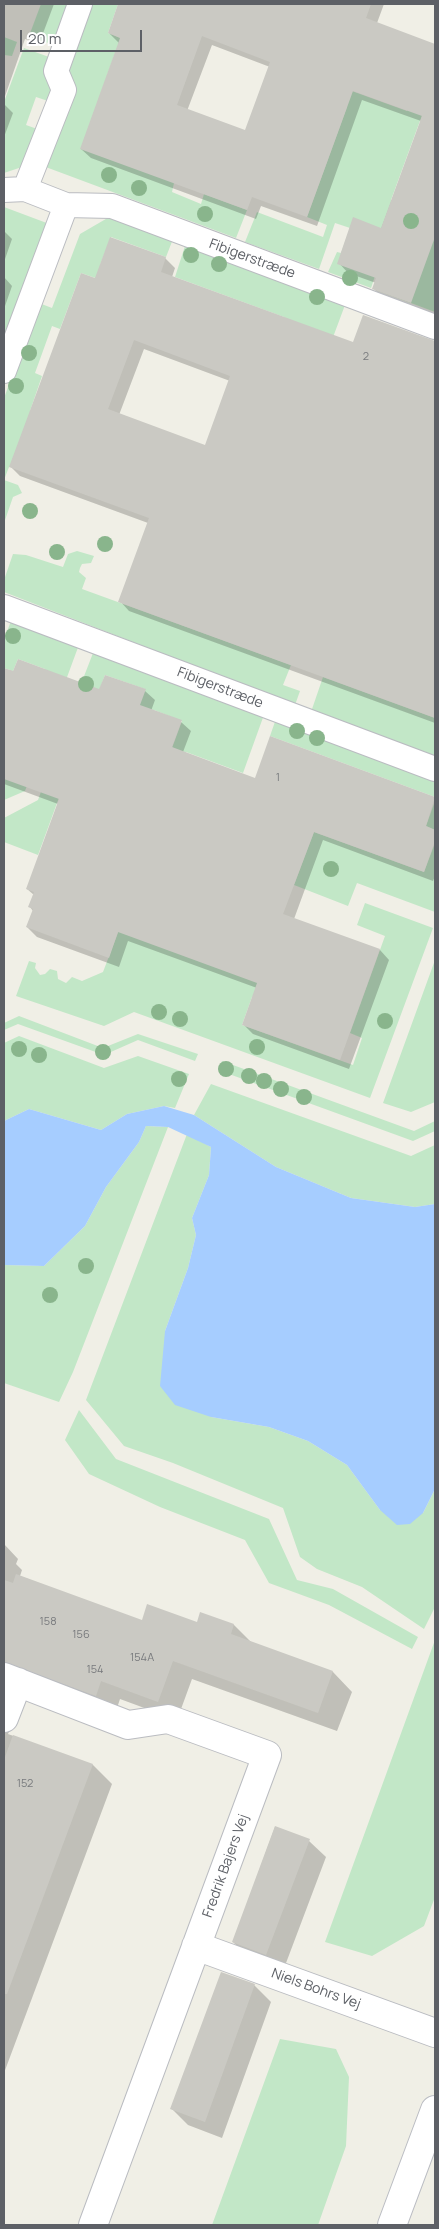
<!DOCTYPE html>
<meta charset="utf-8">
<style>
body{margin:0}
#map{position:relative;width:439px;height:2229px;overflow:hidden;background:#f0efe6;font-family:Manrope,sans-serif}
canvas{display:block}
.frame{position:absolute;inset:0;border:5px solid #5d6066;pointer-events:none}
.scale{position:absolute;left:20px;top:30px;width:122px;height:22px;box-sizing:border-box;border:2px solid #5d6066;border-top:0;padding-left:6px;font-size:15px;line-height:18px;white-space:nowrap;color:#5d6066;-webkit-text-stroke:4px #fff;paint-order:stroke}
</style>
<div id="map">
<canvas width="439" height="2229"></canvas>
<div class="frame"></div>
<div class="scale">20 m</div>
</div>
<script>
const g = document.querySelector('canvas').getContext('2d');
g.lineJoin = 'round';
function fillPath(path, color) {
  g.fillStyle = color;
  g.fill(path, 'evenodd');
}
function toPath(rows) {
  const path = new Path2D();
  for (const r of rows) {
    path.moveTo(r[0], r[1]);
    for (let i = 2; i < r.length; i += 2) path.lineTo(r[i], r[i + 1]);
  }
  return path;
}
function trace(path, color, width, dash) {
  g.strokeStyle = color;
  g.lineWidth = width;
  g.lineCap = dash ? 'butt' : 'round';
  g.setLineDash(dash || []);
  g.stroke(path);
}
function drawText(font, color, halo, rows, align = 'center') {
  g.font = font + ' Manrope,sans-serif';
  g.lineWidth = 4;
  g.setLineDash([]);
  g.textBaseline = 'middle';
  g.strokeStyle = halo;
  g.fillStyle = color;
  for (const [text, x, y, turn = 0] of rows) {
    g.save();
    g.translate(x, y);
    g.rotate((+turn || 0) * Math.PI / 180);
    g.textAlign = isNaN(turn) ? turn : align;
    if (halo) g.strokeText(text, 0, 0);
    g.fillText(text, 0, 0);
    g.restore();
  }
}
fillPath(toPath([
 [41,4,69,4,54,45,29,36],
 [87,4,118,4,108,33,147,48,116,50,96,107,174,183,172,192,201,204,204,194,247,210,236,238,43,166,65,65],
 [4,37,17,42,12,56,4,55],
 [24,48,49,57,57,87,51,102,36,97,26,125,40,130,28,165,4,173,4,102],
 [418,83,432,88,391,200,419,211,425,197,435,200,432,216,435,217,435,312,376,290,381,274,375,276,371,288,328,272,337,252,341,253,350,228,335,223,319,269,245,242,257,212,323,237,327,225,307,217,347,107,338,86,407,111],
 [4,207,52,225,4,355],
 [111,216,173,239,166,257,111,237,100,265,107,282,81,273,60,329,52,326,35,373,42,376,30,411,51,419,9,467,4,480,18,485,22,493,13,497,4,523,4,398,39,303,52,308,80,234],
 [185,246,345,305,329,348,284,317,175,277],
 [77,551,94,556,91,563,82,564,80,568,79,572,86,578,82,589,291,665,283,685,300,691,295,705,4,592,4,580,13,554,26,555,63,567,68,554],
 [13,616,80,642,25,791,4,800,4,779,45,669,18,659,13,671,4,668,4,639],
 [95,648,265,712,243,773,186,752,176,780,162,775,182,721,154,710,135,717,145,689,105,675,84,731,65,725],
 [323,677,435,718,435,757,311,712],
 [277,716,435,775,435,797,270,736],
 [61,736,79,743,38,855,4,842,4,818,38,800],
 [435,801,435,830,426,826],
 [314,832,424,872,435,843,435,912,357,883,348,906,294,885],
 [365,903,433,928,370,1098,134,1012,104,1026,16,996,29,961,36,963,35,968,40,975,45,974,50,969,57,971,58,979,66,983,72,977,82,981,103,972,124,917,270,987,252,997,242,1025,353,1065,362,1038,350,1033,385,936,357,925],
 [435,960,435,1102,411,1112,383,1103],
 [19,1016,103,1048,138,1034,198,1054,195,1061,138,1040,104,1055,18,1024,4,1030,4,1023],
 [19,1036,104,1068,138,1056,189,1074,175,1108,164,1106,127,1114,101,1130,29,1109,4,1121,4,1043],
 [222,1061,414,1131,435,1121,435,1131,413,1141,218,1070],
 [211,1084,411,1156,435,1145,435,1204,415,1207,351,1198,276,1167,194,1115],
 [146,1126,168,1127,73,1372,59,1402,4,1383,4,1265,44,1266,85,1226,106,1187,139,1142],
 [187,1134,211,1147,209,1175,192,1218,196,1235,188,1268,165,1331,211,1417,269,1427,308,1441,347,1465,380,1510,423,1513,435,1489,435,1607,424,1629,362,1587,317,1569,300,1557,283,1508,173,1463,124,1446,86,1400],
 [79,1410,116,1459,269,1519,297,1580,333,1589,418,1637,412,1649,329,1605,269,1583,245,1540,160,1507,89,1474,65,1440],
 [435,1640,435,1897,424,1926,372,1956,325,1942],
 [280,2039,336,2049,349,2077,346,2146,318,2225,212,2225]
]), '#c2e7c7');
fillPath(toPath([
 [164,1106,194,1115,276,1167,351,1198,415,1207,435,1204,435,1489,423,1513,410,1524,397,1525,380,1510,347,1465,308,1441,269,1427,211,1417,175,1405,160,1386,165,1331,188,1268,196,1235,192,1218,209,1175,211,1147,168,1127,146,1126,139,1142,106,1187,85,1226,44,1266,4,1265,4,1121,29,1109,101,1130,127,1114]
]), '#a6cdff');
fillPath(toPath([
 [4,4,54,4,39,44,25,39,4,99],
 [120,4,384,4,377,23,435,45,435,318,383,298,374,289,376,283,348,273,339,263,381,229,421,121,362,100,317,226,261,206,256,219,91,158,81,149,119,43,109,33],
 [212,45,270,67,246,132,187,111],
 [4,104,13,113,4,137],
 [4,231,12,239,4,262],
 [165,258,175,268,172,277,354,344,435,342,435,723,129,611,120,601,148,523,20,476,11,467,96,280],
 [144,349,230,381,205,447,119,415],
 [4,277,12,286,4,309],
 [4,669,100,691,145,691,155,700,151,711,181,722,191,731,183,752,256,780,271,738,435,798,435,876,433,881,323,840,294,919,380,950,389,960,349,1069,253,1034,243,1024,257,988,128,941,119,967,37,937,27,927,33,911,30,907,34,895,27,889,58,804,4,784],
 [4,1544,18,1559,16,1564,22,1570,20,1576,142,1622,234,1625,252,1643,333,1672,352,1692,337,1731,192,1679,177,1720,120,1699,115,1714,30,1681,8,1734,93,1765,112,1784,4,2073,4,1803,6,1797,4,1796],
 [275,1827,309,1841,326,1857,283,1971,250,1959,233,1942],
 [254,1985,271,2002,222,2138,188,2125,171,2108]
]), '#0003');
fillPath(toPath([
 [118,4,371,4,366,18,435,44,435,237,411,303,372,289,376,278,337,264,353,217,381,228,422,116,353,91,307,217,252,197,247,210,80,149,120,38,108,33],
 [202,36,270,62,245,130,177,105],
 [110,237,166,257,161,272,353,342,363,315,435,341,435,718,118,602,149,518,9,467,81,273,95,278],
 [134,340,230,376,205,445,108,409],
 [18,659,99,689,105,675,146,689,140,705,182,720,172,747,255,778,270,736,435,797,426,826,435,830,435,841,424,872,314,832,283,914,380,949,340,1060,242,1025,257,983,118,932,109,958,26,927,33,909,28,907,34,892,26,889,59,799,4,779,4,668,13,671],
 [16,1574,142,1620,147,1604,197,1622,200,1612,234,1624,231,1634,333,1671,318,1713,173,1661,158,1702,101,1681,96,1696,4,1662,4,1580,13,1583],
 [13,1735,93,1764,7,1994,4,1994,4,1760],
 [275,1826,310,1839,266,1955,232,1942],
 [221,1972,255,1984,205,2122,170,2109]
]), '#cac9c3');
const lane = toPath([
 [25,189,64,90,56,71,80,4],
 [4,190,25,189,66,205,112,206,435,327],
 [4,371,66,205],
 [4,607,435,769]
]);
const street = toPath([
 [4,1677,128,1725,168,1719,267,1755,93,2225],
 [4,1718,18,1682],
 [196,1946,435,2033]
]);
const secondary = toPath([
 [392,2225,435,2110]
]);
trace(lane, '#babcc1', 26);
trace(street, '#babcc1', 30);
trace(secondary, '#bbbdc3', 30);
trace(lane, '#fff', 24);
trace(street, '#fff', 28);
trace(secondary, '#fff', 28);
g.fillStyle = '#89b58c';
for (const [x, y] of [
 [109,175],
 [139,188],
 [205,214],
 [411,221],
 [191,255],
 [219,264],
 [350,278],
 [317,297],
 [29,353],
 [16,386],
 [30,511],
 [105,544],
 [57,552],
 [13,636],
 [86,684],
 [297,731],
 [317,738],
 [331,869],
 [159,1012],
 [180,1019],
 [385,1021],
 [257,1047],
 [19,1049],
 [103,1052],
 [39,1055],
 [226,1069],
 [249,1076],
 [179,1079],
 [264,1081],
 [281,1089],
 [304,1097],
 [86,1266],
 [50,1295]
]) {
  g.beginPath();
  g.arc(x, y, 8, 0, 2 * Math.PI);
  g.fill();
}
drawText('11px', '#787a7d', null, [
 ["2",366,357],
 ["1",278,778],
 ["158",48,1622],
 ["156",81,1635],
 ["154A",142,1658],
 ["154",95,1670],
 ["152",25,1784]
]);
drawText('14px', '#5d6066', '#fff', [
 ["Fibigerstræde",252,259,20],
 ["Fibigerstræde",220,688,21],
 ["Fredrik Bajers Vej",226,1866,-70],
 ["Niels Bohrs Vej",316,1989,20]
]);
</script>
